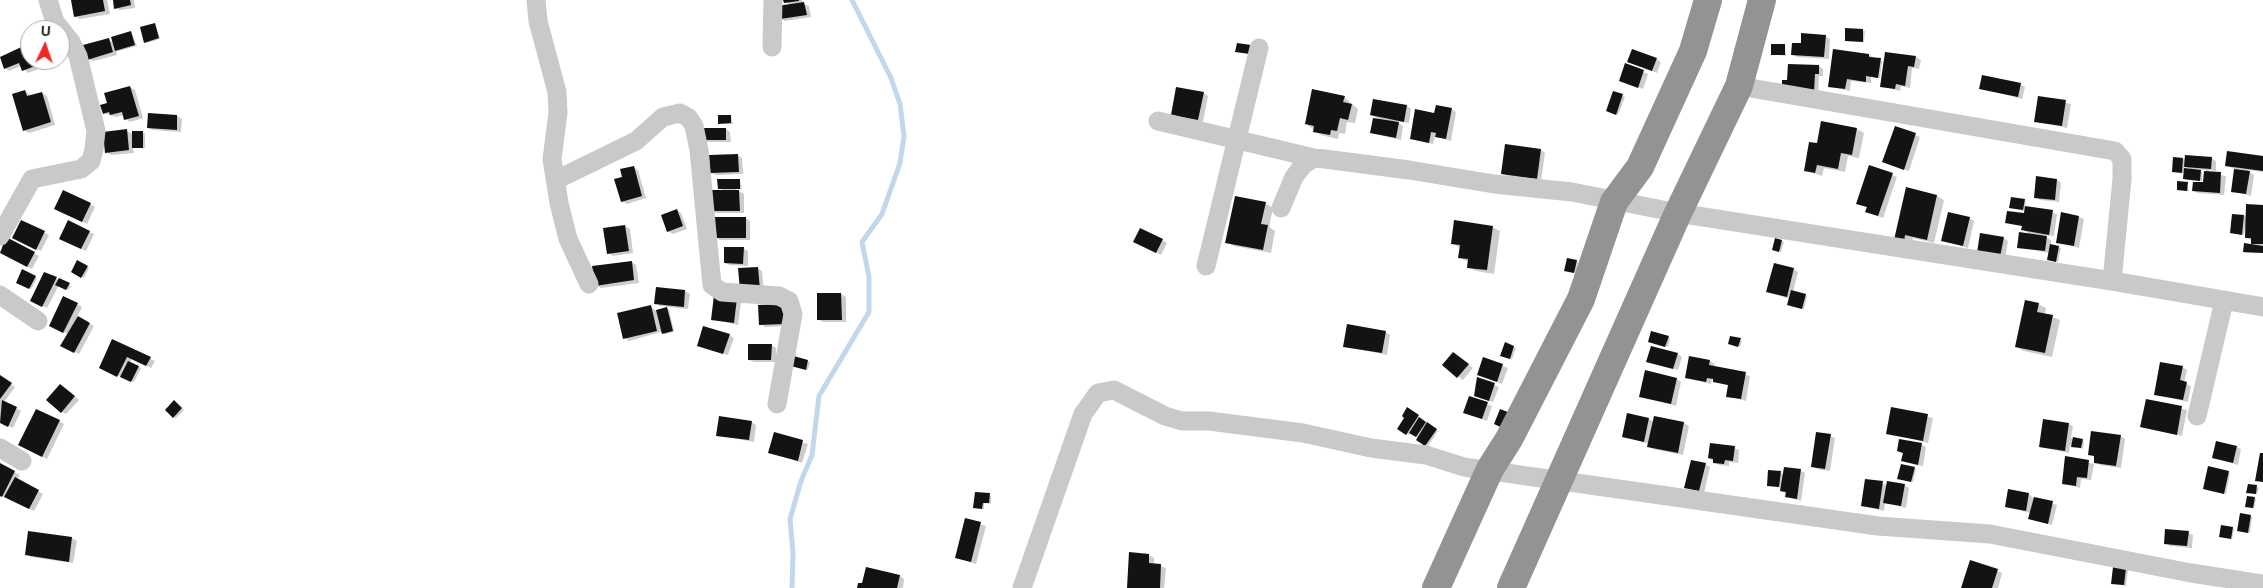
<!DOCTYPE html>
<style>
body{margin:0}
#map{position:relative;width:2263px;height:588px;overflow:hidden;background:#fff;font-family:"Open Sans",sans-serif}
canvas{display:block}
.north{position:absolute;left:20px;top:20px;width:50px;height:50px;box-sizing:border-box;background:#fff;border:1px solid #ababab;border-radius:50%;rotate:3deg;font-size:14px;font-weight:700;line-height:20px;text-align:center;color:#2c2c2c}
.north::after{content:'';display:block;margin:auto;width:18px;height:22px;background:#ee2923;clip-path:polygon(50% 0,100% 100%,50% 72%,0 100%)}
</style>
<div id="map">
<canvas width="2263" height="588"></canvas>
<div class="north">U</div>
</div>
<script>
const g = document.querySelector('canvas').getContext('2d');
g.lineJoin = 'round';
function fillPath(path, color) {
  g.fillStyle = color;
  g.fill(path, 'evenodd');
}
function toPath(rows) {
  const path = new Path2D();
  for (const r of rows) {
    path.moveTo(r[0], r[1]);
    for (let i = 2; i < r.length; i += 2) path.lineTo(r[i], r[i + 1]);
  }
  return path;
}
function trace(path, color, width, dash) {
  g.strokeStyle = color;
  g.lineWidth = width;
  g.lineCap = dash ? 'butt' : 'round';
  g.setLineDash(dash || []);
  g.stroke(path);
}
fillPath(toPath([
 [72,0,107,0,110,14,80,19,75,16],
 [114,0,134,0,135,8,120,10,115,8],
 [785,0,802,0,803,4,809,6,811,17,785,21,781,19,790,6],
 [155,24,160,39,147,43,145,42],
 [1846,29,1865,31,1864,42,1848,41],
 [131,32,137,46,118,51,116,50,117,55,93,61,88,59,109,40,114,43],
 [1825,36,1830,39,1829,59,1797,57,1792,54,1802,44],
 [30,44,30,60,60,60,60,56,62,60,28,73,21,66,9,71,5,68,16,52,15,50],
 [1785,46,1786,56,1772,54],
 [1869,55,1882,61,1880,78,1871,77,1871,83,1851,81,1850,91,1829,86],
 [1916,57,1921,60,1919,69,1912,68,1910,88,1901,86,1900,91,1882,86],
 [1656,59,1661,62,1657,73,1634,64],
 [1626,65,1648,74,1643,89,1625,83],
 [1819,66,1823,69,1823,76,1819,76,1818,94,1788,82],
 [2020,84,2025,87,2022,99,1980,88],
 [130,87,135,90,143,118,130,122,125,119,124,115,116,117,104,113,109,104],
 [25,91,31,96,42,93,47,96,55,125,29,133,24,130],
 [1614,92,1625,97,1618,115,1609,112],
 [1203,93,1208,96,1203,122,1177,117],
 [1344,97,1358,109,1355,123,1347,122,1345,134,1339,133,1338,139,1321,135,1306,124],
 [2039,97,2071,104,2067,128,2036,121],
 [1407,106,1411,109,1409,123,1395,121,1403,126,1401,140,1372,133,1381,120,1371,115],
 [1451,109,1456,112,1451,141,1435,136,1433,144,1411,139,1435,114],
 [177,116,182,119,181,132,153,130,148,128],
 [719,116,731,116,733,124,721,124],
 [1896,127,1920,137,1909,171,1889,164],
 [726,129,730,132,731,142,706,142,701,140],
 [1857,129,1864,133,1859,158,1848,156,1845,172,1824,168,1822,176,1805,170,1818,145],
 [127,131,133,134,145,133,145,148,133,147,134,153,111,155,106,152],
 [1541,150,1545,153,1541,181,1507,176,1502,173],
 [737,155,742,158,743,174,716,175,711,173],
 [2263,157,2263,172,2247,170,2254,175,2251,196,2232,191,2235,169,2226,166],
 [2211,158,2216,161,2216,171,2209,170,2209,173,2226,176,2224,195,2198,193,2193,191,2205,183,2206,170,2198,170,2202,172,2202,181,2187,180,2185,173,2174,171,2183,159],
 [2184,166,2192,170,2184,170],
 [1870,166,1897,177,1883,218,1872,214,1868,208,1857,203],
 [633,167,638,170,646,198,627,204,622,201,624,177],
 [740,180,742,189,735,189,744,194,744,213,714,213,709,210,724,191,719,188],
 [2057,180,2061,183,2059,202,2040,200,2036,197],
 [2187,183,2189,191,2178,190],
 [1907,189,1937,196,1944,200,1934,243,1913,238,1911,245,1903,243],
 [2024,200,2026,201,2025,207,2057,214,2054,236,2042,235,2051,240,2051,245,2061,248,2058,262,2050,260,2049,253,2019,247,2032,235,2023,230,2025,211,2010,208],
 [1265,203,1273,208,1269,227,1275,231,1271,253,1234,246,1227,242],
 [90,204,95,207,87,224,60,211],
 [2263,206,2263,253,2246,253,2244,252,2252,245,2252,241,2246,237,2247,226,2245,226,2244,235,2231,233,2244,216,2247,218],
 [677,210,681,213,687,229,673,234,668,231],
 [2079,217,2084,219,2079,248,2057,242],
 [746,218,750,221,750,240,720,240,715,237],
 [1969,218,1974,221,1968,248,1942,240],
 [21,221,49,235,41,251,18,240],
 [625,226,630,229,633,253,613,256,608,253],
 [1492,227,1500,231,1494,274,1476,271,1468,267,1469,262,1460,258,1460,248,1452,243],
 [89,232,94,234,86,251,66,241],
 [2003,238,2008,241,2005,259,1983,255],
 [7,239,39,256,32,269,0,252],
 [1162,240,1167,243,1161,255,1139,244],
 [1782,241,1784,242,1781,252,1773,250],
 [743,248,748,251,748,266,730,265,725,263],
 [1576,261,1578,262,1576,273,1568,271],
 [78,262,89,268,84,278,73,272],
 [631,262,636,265,639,283,601,288,596,285],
 [757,268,762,271,764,292,746,294],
 [1794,269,1798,272,1793,292,1807,296,1804,309,1790,306,1790,299,1768,292],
 [23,271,37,278,31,289,17,282],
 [45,273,71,286,68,290,59,285,47,308,36,303],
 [657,288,685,291,690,294,688,309,660,306,656,303],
 [841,294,846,297,846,322,823,322,818,319,818,295],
 [715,296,741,302,738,325,712,319],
 [77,304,82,307,77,317,94,326,79,354,62,345,68,334,55,328],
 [2038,304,2046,308,2045,314,2060,320,2052,357,2024,351,2016,347],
 [760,306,789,326,765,327,761,324],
 [651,307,656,311,669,309,674,332,665,334,661,332,629,341,625,338],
 [1385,332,1390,335,1387,355,1344,346],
 [729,335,734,338,728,355,703,348],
 [1668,337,1670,339,1668,347,1651,342],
 [1740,340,1742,341,1740,347,1732,344],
 [113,341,155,361,151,368,132,358,130,363,141,368,134,382,105,370],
 [1505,344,1516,348,1512,359,1504,356],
 [771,345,776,348,776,362,754,362,749,360],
 [1677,354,1682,357,1678,370,1648,361],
 [791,356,810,362,808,370,791,365],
 [1458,356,1473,368,1463,380,1444,365],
 [1690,357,1710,361,1715,364,1714,367,1750,376,1746,401,1727,396,1729,386,1714,381,1713,375,1711,384,1686,378],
 [1484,359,1508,368,1502,384,1478,374],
 [2182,367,2187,370,2184,383,2191,386,2188,402,2155,394],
 [0,376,15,387,4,402,21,411,13,428,0,422],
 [1478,379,1499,387,1493,402,1480,398,1478,388,1475,386],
 [1677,379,1681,382,1676,406,1641,396],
 [65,388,79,400,66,414,62,412],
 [2147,400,2187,410,2182,436,2141,427],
 [176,403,184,410,176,418,174,417],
 [1487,404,1492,406,1487,421,1465,413],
 [1408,409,1438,431,1428,446,1410,432,1409,435,1399,429,1406,417],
 [1892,409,1933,418,1928,443,1888,433],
 [1649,419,1654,422,1684,423,1689,426,1683,455,1653,449,1649,446,1649,444,1623,436],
 [59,421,64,424,47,459,25,448],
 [751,422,756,425,754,442,717,435],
 [2068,424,2073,426,2071,438,2084,441,2083,449,2070,445,2069,453,2040,447],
 [774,434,808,444,802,463,769,452],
 [1830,436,1835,438,1830,471,1817,469,1812,466],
 [2120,436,2125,439,2121,468,2100,465,2095,462,2096,457,2089,454],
 [1921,444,1926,447,1923,466,1903,461,1904,454,1898,451],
 [2236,447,2241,449,2238,465,2214,458],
 [1734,448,1739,450,1738,463,1729,462,1729,466,1719,465,1709,458],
 [2066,458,2094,464,2091,480,2081,479,2080,488,2063,483],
 [1705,464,1710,467,1704,493,1686,487],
 [0,465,20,475,17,480,43,494,34,511,0,495],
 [1914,468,1916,469,1913,482,1901,479],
 [1801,471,1805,473,1801,501,1787,497,1787,494,1781,491,1782,488,1768,485,1780,473,1784,474],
 [2228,472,2230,473,2226,494,2206,490],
 [1866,480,1887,485,1904,485,1909,488,1906,508,1885,503,1884,511,1862,506],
 [2257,487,2259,488,2257,494,2250,493],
 [2029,494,2033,498,2057,505,2052,525,2030,518,2031,513,2006,507],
 [989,495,991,496,991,504,984,503,984,509,975,508],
 [2254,498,2256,499,2254,509,2246,506],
 [2250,516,2252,517,2250,533,2238,531],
 [966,520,986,526,976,564,956,558],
 [2232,528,2234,529,2232,539,2222,537],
 [2188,533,2193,535,2192,548,2170,546,2165,543],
 [72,538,77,541,73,563,31,557,26,554],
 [1130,554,1149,555,1154,558,1154,564,1166,568,1164,588,1128,588],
 [1971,561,2002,573,1998,588,1962,588],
 [2126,569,2128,570,2126,586,2114,584],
 [900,576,904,579,903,588,858,588,863,585]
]), '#0003');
trace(toPath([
 [792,588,793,553,790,519,801,481,812,455,819,396,869,312,869,277,862,242,882,214,900,163,904,136,900,104,891,78,852,0]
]), '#c2d7ec', 5);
fillPath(toPath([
 [71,0,103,0,105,11,74,17],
 [113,0,130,0,131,5,114,9],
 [783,0,799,0,799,1,784,3],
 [804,2,807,15,780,19,777,6],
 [155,23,159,38,144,43,140,27],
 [1845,28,1863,29,1863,42,1845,41],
 [131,31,135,45,115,51,111,37],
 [1801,33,1826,35,1824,57,1791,55,1792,43,1801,43],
 [109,38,113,52,87,60,83,45],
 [30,43,30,60,51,60,22,71,19,63,4,69,0,57],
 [1237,43,1251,45,1250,54,1235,52],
 [1771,44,1785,44,1785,55,1771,55],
 [1632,49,1657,58,1652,71,1627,62],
 [1833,49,1869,54,1869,57,1881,58,1878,78,1866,76,1866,82,1847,79,1845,89,1828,87],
 [1885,52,1916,56,1914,67,1908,66,1905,86,1896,84,1895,89,1880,87],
 [1625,63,1644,70,1638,88,1619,81],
 [1788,64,1819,65,1819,74,1815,74,1814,92,1782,93,1782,80,1787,80],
 [1982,75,2021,83,2018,97,1979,89],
 [130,86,139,116,124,120,122,112,110,115,109,112,103,114,100,105,107,103,104,93],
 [1176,87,1204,92,1198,120,1171,115],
 [1312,89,1345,96,1343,102,1352,104,1348,120,1340,118,1337,131,1331,130,1330,135,1313,132,1314,126,1305,124],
 [25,90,27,96,42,92,51,122,23,131,12,94],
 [1613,91,1623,94,1616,115,1606,111],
 [2038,96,2066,100,2062,126,2034,122],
 [1373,99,1407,105,1404,122,1370,115],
 [1436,105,1452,108,1446,139,1435,137,1436,133,1431,132,1429,143,1410,139,1415,109,1434,113],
 [148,113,177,115,177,130,147,128],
 [718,115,731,115,731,123,718,124],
 [1373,118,1399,122,1396,138,1370,133],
 [1821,121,1857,128,1852,155,1841,153,1838,169,1817,165,1815,173,1804,171,1809,142,1817,143],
 [1895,126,1916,133,1904,170,1882,162],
 [700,128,726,128,726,140,700,140],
 [127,129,129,150,105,153,103,132],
 [132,131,143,131,143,148,132,148],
 [1505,144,1541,149,1537,179,1501,174],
 [2227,151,2263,156,2263,171,2225,166],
 [738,154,739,172,710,173,709,155],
 [2185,155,2212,157,2211,169,2184,167],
 [2173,157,2183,158,2182,173,2172,172],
 [1869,165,1893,173,1878,216,1865,212,1867,207,1856,204],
 [634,166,642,196,621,202,614,179,622,177,620,169],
 [2184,168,2201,170,2200,181,2183,179],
 [2234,169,2250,171,2246,194,2231,192],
 [2204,171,2221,172,2220,193,2192,191,2193,182,2203,182],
 [2036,176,2057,179,2055,200,2034,198],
 [717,179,740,179,740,189,718,189],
 [2177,181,2188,182,2187,191,2177,190],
 [1906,187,1937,195,1927,240,1905,235,1904,242,1894,240],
 [63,190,91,203,82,222,54,209],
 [708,190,739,190,740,211,708,211],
 [1235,196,1266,202,1261,224,1268,225,1263,250,1225,243],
 [2011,197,2025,199,2023,210,2009,208],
 [2246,204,2263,205,2263,244,2251,244,2251,238,2245,238],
 [2025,206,2053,210,2049,235,2021,230,2022,226,2005,223,2007,211,2024,213],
 [677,209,683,226,667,232,661,215],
 [1948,212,1970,217,1963,246,1941,241],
 [2061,212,2079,216,2074,246,2056,243],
 [2232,214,2244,215,2242,235,2230,233],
 [714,217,746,217,746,238,714,238],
 [21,220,45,231,36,250,12,238],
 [68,220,90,231,81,249,59,239],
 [1454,220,1493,226,1487,270,1467,268,1468,259,1458,258,1460,245,1451,244],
 [625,225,629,251,607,254,603,228],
 [1140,228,1163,239,1156,253,1133,242],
 [2019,232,2047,236,2045,251,2017,248],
 [1980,233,2004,237,2000,257,1977,253],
 [6,237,35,252,27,267,0,253],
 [1775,238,1782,240,1779,252,1772,250],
 [2244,243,2263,246,2263,253,2243,252],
 [2050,244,2059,246,2056,262,2047,260],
 [724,247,744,247,743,264,724,263],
 [1567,258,1577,260,1574,273,1564,271],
 [77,260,88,266,81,278,71,272],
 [632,261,634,280,595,286,592,266],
 [1774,263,1794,268,1787,297,1766,292],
 [758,267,760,290,740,291,738,268],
 [22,269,36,276,29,289,16,283],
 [44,272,57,277,42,307,30,301],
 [59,278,70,283,66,290,55,285],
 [656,287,685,290,684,307,654,304],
 [1791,290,1806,294,1802,309,1787,305],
 [817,293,841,293,842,320,817,320],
 [714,295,737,298,734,323,711,320],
 [63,296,78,303,63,333,49,326],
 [2025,300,2039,303,2037,312,2053,315,2045,353,2015,347],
 [784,304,785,324,759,325,758,305],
 [651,305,657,331,623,339,617,313],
 [667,307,673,331,662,334,656,310],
 [78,316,90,323,74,353,60,346],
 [1347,324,1386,331,1382,353,1343,347],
 [703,326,730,334,723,354,697,346],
 [1651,331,1669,336,1665,347,1648,342],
 [1730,336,1741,338,1738,347,1728,344],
 [112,339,151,357,146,366,127,357,117,377,99,368],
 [1505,342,1514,346,1510,359,1500,356],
 [748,344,772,344,771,360,748,360],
 [1651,346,1678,353,1673,369,1646,362],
 [1453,352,1469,364,1457,378,1442,365],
 [790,355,808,360,806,370,787,365],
 [1689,356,1710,360,1709,365,1746,372,1741,399,1726,397,1728,385,1713,382,1713,379,1707,378,1706,382,1685,378],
 [1483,357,1503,364,1497,382,1477,375],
 [128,361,139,366,131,382,120,377],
 [2160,362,2183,366,2180,380,2187,382,2183,400,2154,395],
 [1645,370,1677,378,1671,404,1639,397],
 [0,375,12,383,0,399],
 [1477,377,1495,383,1489,401,1474,396],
 [60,384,75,396,61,413,46,400],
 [1469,396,1488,402,1482,419,1463,413],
 [2146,399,2182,406,2177,435,2140,427],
 [2,400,17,407,8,427,0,423],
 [174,400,182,408,173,418,165,410],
 [1407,407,1419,415,1406,435,1397,429,1404,418,1402,416],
 [1891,407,1928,414,1923,441,1886,434],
 [36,409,60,420,42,457,18,445],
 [1500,409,1513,414,1507,430,1494,424],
 [1627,413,1649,418,1644,442,1622,437],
 [719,416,752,421,749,440,716,436],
 [1654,416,1684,422,1678,453,1647,447],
 [1419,417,1426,422,1416,437,1409,433],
 [2043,419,2069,423,2065,451,2039,447],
 [1427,422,1437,429,1425,446,1416,440],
 [2091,431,2121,435,2116,466,2094,463,2094,456,2088,455],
 [774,432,803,440,798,461,768,453],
 [1816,432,1831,434,1825,469,1811,467],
 [2073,437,2083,439,2081,448,2071,447],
 [1899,439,1922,443,1918,465,1901,461,1903,453,1897,451],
 [2216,441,2237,446,2233,463,2212,458],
 [1710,443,1735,446,1733,461,1725,460,1724,464,1713,463,1713,459,1708,458],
 [2260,453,2263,453,2263,482,2255,481],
 [2065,456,2089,460,2087,478,2077,477,2076,486,2062,484],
 [1691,460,1706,463,1699,491,1684,488],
 [0,463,15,471,2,497,0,496],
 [1901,464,1915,467,1911,482,1897,479],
 [2208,466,2229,471,2224,494,2203,489],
 [1784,467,1801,469,1797,499,1785,497,1786,492,1780,491],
 [1768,470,1781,471,1779,487,1767,486],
 [15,477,39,490,29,509,4,497],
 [1865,479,1883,481,1879,509,1861,506],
 [1887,481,1905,484,1901,506,1883,503],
 [2248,484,2257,485,2256,494,2246,493],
 [2008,489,2029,493,2026,511,2005,507],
 [975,492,990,493,989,503,983,503,982,509,973,508],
 [2247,496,2255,497,2253,508,2245,507],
 [2034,497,2053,501,2048,524,2028,519],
 [2240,513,2251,515,2248,533,2237,531],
 [965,518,981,522,971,562,955,558],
 [2221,525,2233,527,2231,539,2219,537],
 [2165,529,2189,531,2187,546,2164,544],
 [28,531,72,537,69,562,25,555],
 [1129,552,1149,554,1149,563,1161,564,1160,588,1127,588],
 [1970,560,1998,569,1992,588,1961,588],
 [866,567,900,575,897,588,857,588,858,583,862,583],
 [2113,567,2126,568,2124,585,2111,584]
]), '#131313');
trace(toPath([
 [536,0,538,21,557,92,558,113,552,159,559,203,568,239,589,284],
 [772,47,773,0],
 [1739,86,2115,151,2122,159,2122,179,2112,281],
 [1158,121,1314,158],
 [556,180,636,141,663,117,680,113,689,118,694,126,699,150,712,285,722,292,779,296,789,301,793,314,777,404],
 [1281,208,1294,177,1303,165,1314,158,1325,159,1409,170,1494,184,1572,192,1678,213,2112,281,2263,307],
 [0,236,32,179,81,169,91,161,94,149,96,131,78,56,71,42,55,22,48,0],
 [1206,266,1259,48],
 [0,295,38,321],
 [2197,416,2224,301],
 [0,448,22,461],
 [1022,588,1083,414,1098,393,1114,390,1165,416,1182,421,1209,421,1303,433,1371,448,1426,455,1464,467,1878,526,1990,534,2191,573,2263,584]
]), '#c9c9c9', 19);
trace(toPath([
 [1436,588,1490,469,1509,439,1581,299,1614,202,1640,167,1693,51,1708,0],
 [1511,588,1678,213,1739,86,1762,0]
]), '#939393', 28);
</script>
